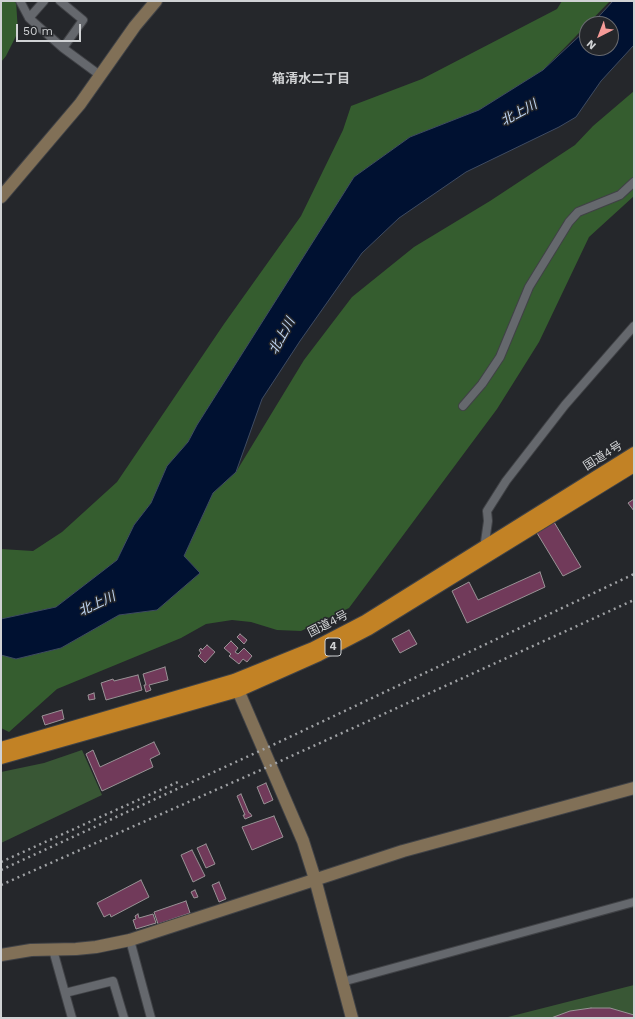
<!DOCTYPE html>
<meta charset="utf-8">
<style>
body{margin:0}
#map{position:relative;width:635px;height:1019px;overflow:hidden;background:#25272b;font-family:"Work Sans",sans-serif}
canvas{display:block}
.frame{position:absolute;inset:0;border:2px solid #d0d2d4;pointer-events:none}
.north{position:absolute;left:579px;top:16px;width:40px;height:40px;box-sizing:border-box;background:#25272b;border:1px solid #696b6f;border-radius:50%;rotate:222deg;font-size:11px;font-weight:700;line-height:16px;text-align:center;color:#d0d2d4}
.north::after{content:'';display:block;margin:auto;width:14px;height:18px;background:#f59b98;clip-path:polygon(50% 0,100% 100%,50% 72%,0 100%)}
.scale{position:absolute;left:16px;top:24px;width:65px;height:18px;box-sizing:border-box;border:2px solid #d0d2d4;border-top:0;padding-left:5px;font-size:12px;line-height:14px;white-space:nowrap;color:#d0d2d4;-webkit-text-stroke:3px #25272b;paint-order:stroke}
</style>
<div id="map">
<canvas width="635" height="1019"></canvas>
<div class="frame"></div>
<div class="north">N</div>
<div class="scale">50 m</div>
</div>
<script>
const g = document.querySelector('canvas').getContext('2d');
g.lineJoin = 'round';
function fillPath(path, color) {
  g.fillStyle = color;
  g.fill(path, 'evenodd');
}
function toPath(rows) {
  const path = new Path2D();
  for (const r of rows) {
    path.moveTo(r[0], r[1]);
    for (let i = 2; i < r.length; i += 2) path.lineTo(r[i], r[i + 1]);
  }
  return path;
}
function trace(path, color, width, dash) {
  g.strokeStyle = color;
  g.lineWidth = width;
  g.lineCap = dash ? 'butt' : 'round';
  g.setLineDash(dash || []);
  g.stroke(path);
}
function drawText(font, color, halo, rows, align = 'center') {
  g.font = font + ' "Work Sans","Noto Sans JP",sans-serif';
  g.lineWidth = 3;
  g.setLineDash([]);
  g.textBaseline = 'middle';
  g.strokeStyle = halo;
  g.fillStyle = color;
  for (const [text, x, y, turn = 0] of rows) {
    g.save();
    g.translate(x, y);
    g.rotate((+turn || 0) * Math.PI / 180);
    g.textAlign = isNaN(turn) ? turn : align;
    if (halo) g.strokeText(text, 0, 0);
    g.fillText(text, 0, 0);
    g.restore();
  }
}
fillPath(toPath([
 [82,750,102,795,1,843,1,772,44,763],
 [634,985,634,1018,504,1018]
]), '#395735');
fillPath(toPath([
 [1,1,16,1,18,32,6,56,1,62],
 [562,1,610,1,543,70,479,110,410,137,354,177,197,425,188,442,167,466,151,503,134,525,117,560,56,607,1,619,1,549,33,551,62,532,117,482,224,324,301,216,343,130,351,106,422,79,557,9],
 [634,91,634,196,589,237,539,342,497,409,349,608,301,631,277,630,251,622,232,620,206,624,181,638,57,689,9,732,1,728,1,655,16,659,61,648,119,615,157,610,200,573,184,556,213,493,236,472,304,360,352,297,414,247,490,201,575,145,593,126]
]), '#355d2f');
const water = toPath([
 [613,1,634,1,634,45,601,81,576,117,559,127,466,172,399,218,362,253,300,341,262,399,236,472,213,493,184,556,200,573,157,610,119,615,61,648,16,659,1,655,1,619,56,607,117,560,134,525,151,503,167,466,188,442,197,425,354,177,410,137,479,110,543,70,587,29,587,48,611,48,611,24,592,24,613,1]
]);
fillPath(water, '#001131');
trace(water, '#3e4b62', 1);
const building = toPath([
 [634,499,634,511,628,503,634,499],
 [554,522,581,567,563,576,537,533,554,522],
 [540,572,545,587,467,623,452,591,469,582,478,600,540,572],
 [409,630,417,644,400,653,392,639,409,630],
 [240,634,247,640,244,644,237,637,240,634],
 [231,641,238,648,235,652,238,654,244,648,252,656,247,662,243,659,239,664,229,656,231,654,224,648,231,641],
 [207,645,215,652,205,663,198,656,201,653,199,650,201,648,202,650,207,645],
 [165,667,168,680,149,685,151,690,146,692,144,685,146,685,143,674,165,667],
 [138,675,142,690,106,700,101,683,113,679,114,681,138,675],
 [94,693,95,699,89,700,88,695,94,693],
 [62,710,64,719,45,725,42,716,62,710],
 [154,742,160,754,150,759,153,767,102,791,86,754,93,750,100,767,154,742],
 [266,783,273,800,264,804,257,787,266,783],
 [241,794,249,813,250,813,252,816,245,819,243,815,245,815,237,796,241,794],
 [274,816,283,837,252,850,242,827,274,816],
 [206,844,215,864,206,868,197,848,206,844],
 [192,850,205,876,193,882,181,855,192,850],
 [141,880,149,897,111,917,110,914,104,917,97,903,141,880],
 [219,882,226,899,219,902,212,885,219,882],
 [195,890,198,897,194,898,191,892,195,890],
 [186,901,190,913,158,924,154,912,186,901],
 [138,914,139,918,153,914,156,923,136,929,133,920,136,919,135,916,138,914],
 [591,1008,610,1008,634,1015,634,1018,551,1018,570,1011,591,1008]
]);
fillPath(building, '#713a5a');
trace(building, '#999396', 1);
const street = toPath([
 [20,1,29,18,63,48,101,76],
 [60,1,83,20,63,48],
 [29,18,44,1],
 [463,406,482,384,500,357,529,287,569,222,578,212,620,195,634,182],
 [484,549,488,521,487,511,506,481,565,405,634,326],
 [130,940,151,1018],
 [53,950,65,993,113,981,124,1018],
 [342,982,634,902],
 [65,993,72,1018]
]);
const secondary = toPath([
 [1,197,80,104,135,26,156,1],
 [234,681,303,841,315,879,352,1018],
 [1,955,31,950,76,949,96,947,130,940,403,851,634,788]
]);
const highway = toPath([
 [1,748,234,680,313,648,365,621,634,453],
 [1,758,238,691,319,655,369,629,634,466]
]);
trace(street, '#404246', 10);
trace(secondary, '#404246', 14);
trace(highway, '#404246', 14);
trace(street, '#65686d', 8);
trace(secondary, '#817057', 12);
trace(highway, '#c28225', 12);
trace(toPath([
 [1,862,180,781],
 [1,870,277,743,634,574],
 [1,885,263,769,634,600]
]), '#9fa1a4', 2.5, [2, 4]);
for (const [x, y, w] of [
 [333,647,16]
]) {
  const box = new Path2D();
  box.roundRect(x - w / 2, y - 9, w, 18, 3);
  g.fillStyle = '#25272b';
  g.fill(box);
  trace(box, '#d0d2d4', 1);
}
drawText('bold 11px', '#d0d2d4', null, [
 ["4",333,647]
]);
drawText('12px', '#d0d2d4', '#25272b', [
 ["国道4号",603,456,-32],
 ["国道4号",328,624,-27]
]);
drawText('bold 13px', '#d0d2d4', '#25272b', [
 ["箱清水二丁目",311,79]
]);
drawText('italic 13px', '#c0d6f3', '#25272b', [
 ["北上川",519,113,-29],
 ["北上川",282,336,-61],
 ["北上川",97,604,-25]
]);
</script>
